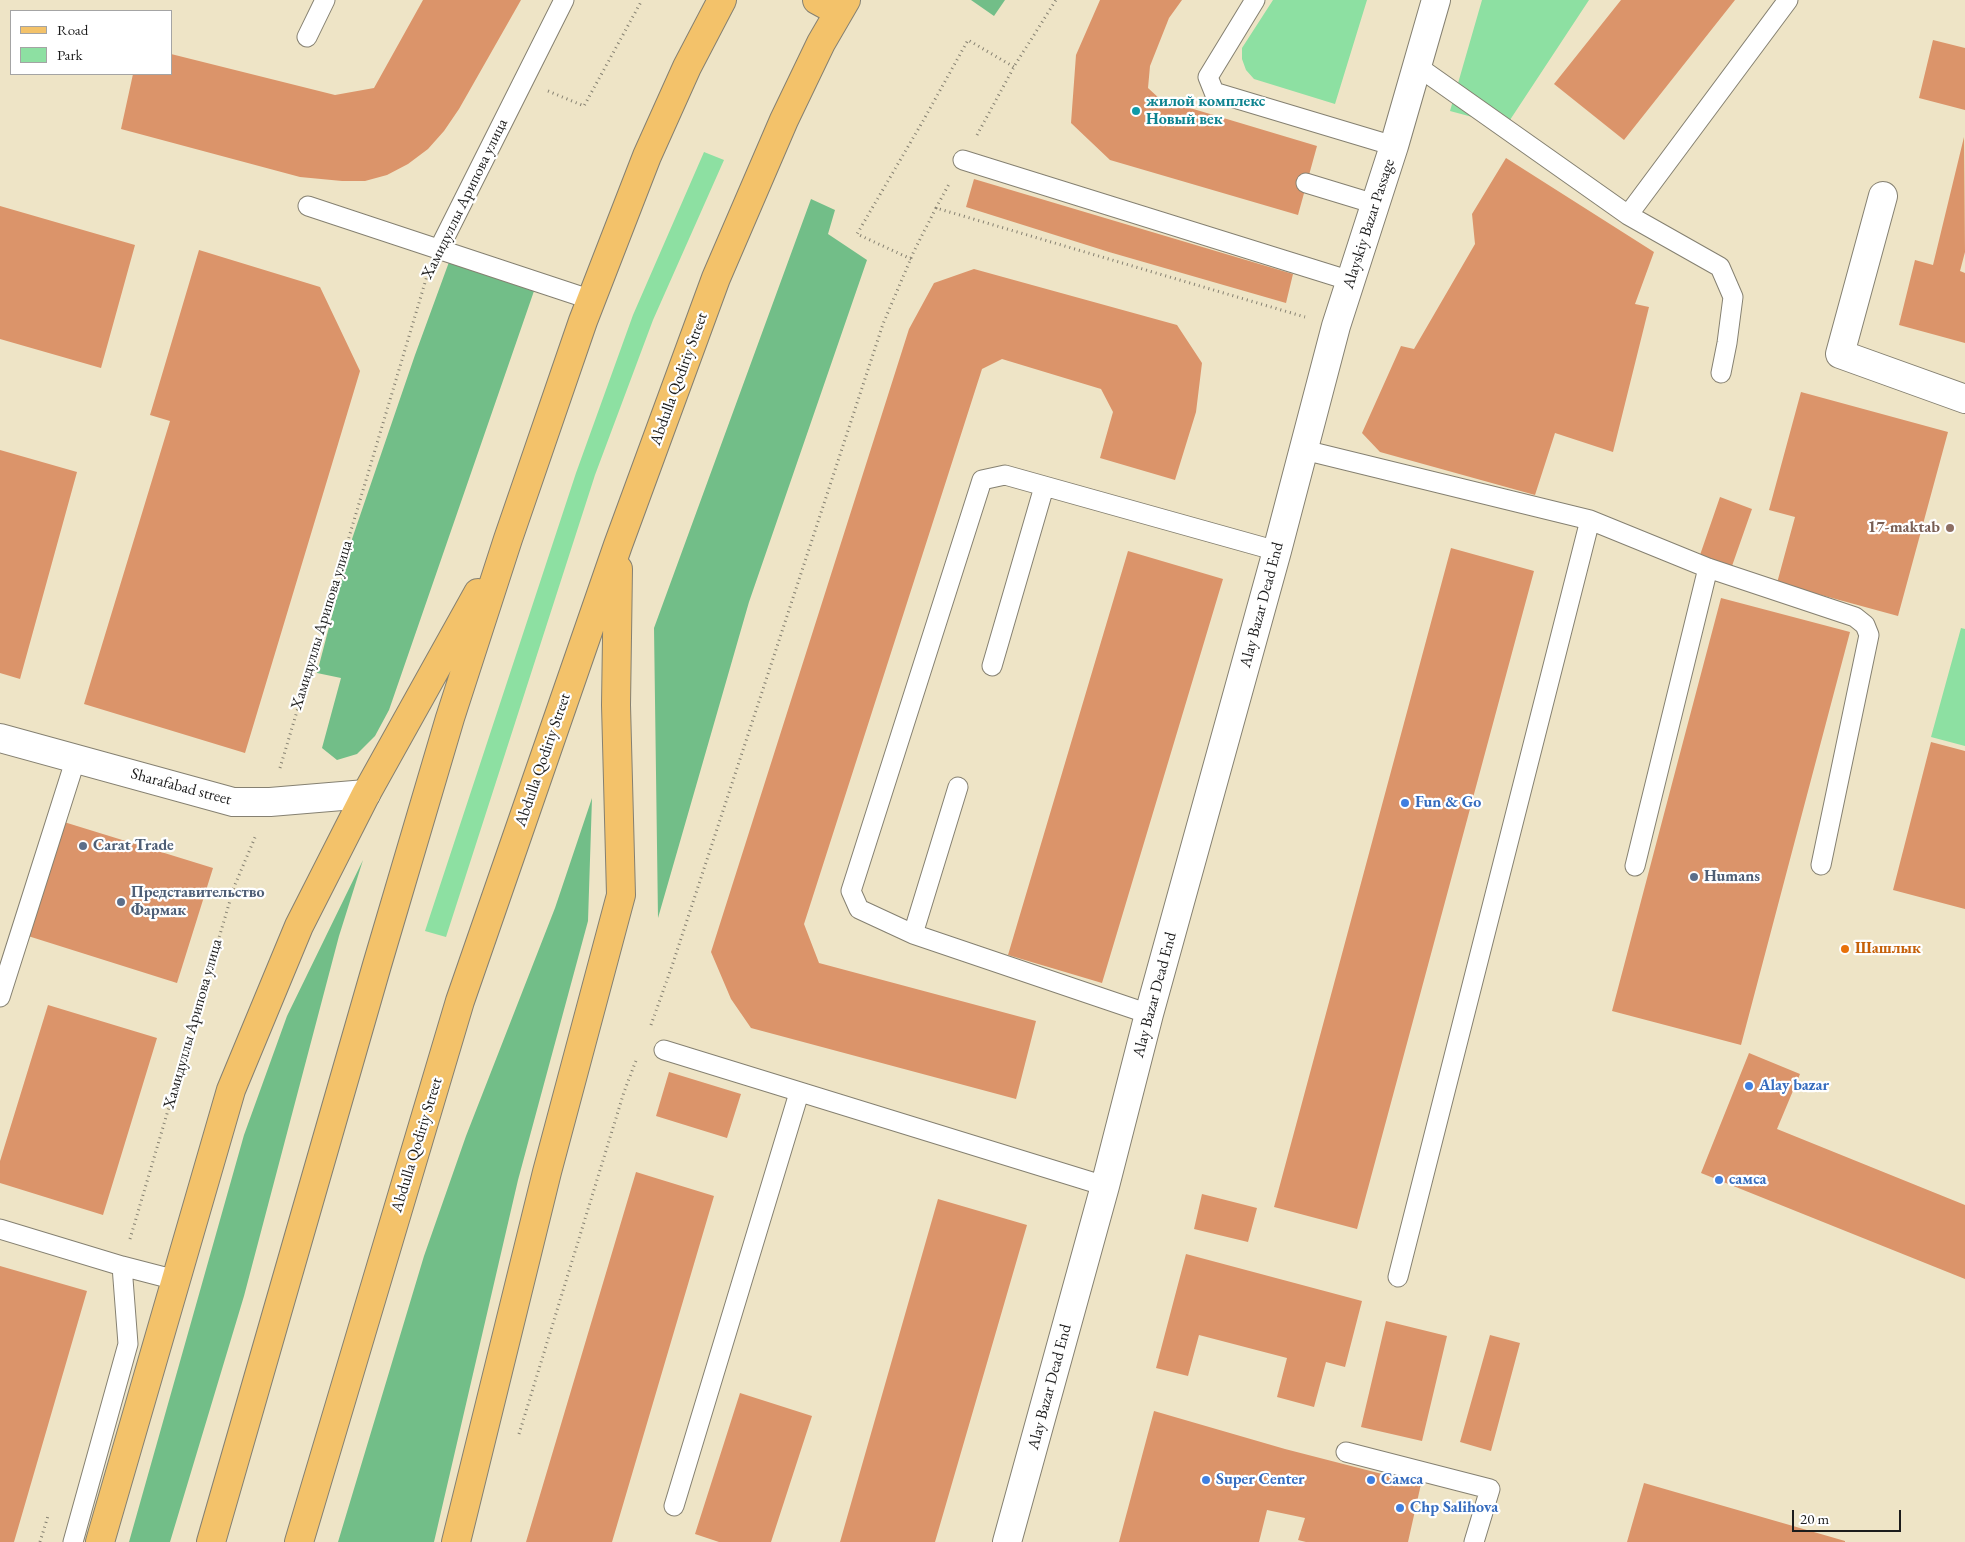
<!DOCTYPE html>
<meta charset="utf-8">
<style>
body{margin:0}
#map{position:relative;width:1965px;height:1542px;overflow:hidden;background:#eee4c6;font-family:"EB Garamond",serif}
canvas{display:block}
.legend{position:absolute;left:10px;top:10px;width:162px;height:65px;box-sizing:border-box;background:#fff;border:1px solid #a4a4a4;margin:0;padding:6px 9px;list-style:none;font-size:15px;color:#1c1c1c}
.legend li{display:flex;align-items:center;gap:10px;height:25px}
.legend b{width:25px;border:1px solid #a4a4a4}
.scale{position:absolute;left:1792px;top:1510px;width:109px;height:22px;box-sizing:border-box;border:2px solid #1c1c1c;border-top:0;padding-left:6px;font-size:15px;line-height:18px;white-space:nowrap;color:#1c1c1c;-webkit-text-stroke:4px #fff;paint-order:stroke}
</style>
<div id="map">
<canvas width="1965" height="1542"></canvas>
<ul class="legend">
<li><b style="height:6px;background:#f3c26a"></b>Road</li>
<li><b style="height:14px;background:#8de0a2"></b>Park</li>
</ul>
<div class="scale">20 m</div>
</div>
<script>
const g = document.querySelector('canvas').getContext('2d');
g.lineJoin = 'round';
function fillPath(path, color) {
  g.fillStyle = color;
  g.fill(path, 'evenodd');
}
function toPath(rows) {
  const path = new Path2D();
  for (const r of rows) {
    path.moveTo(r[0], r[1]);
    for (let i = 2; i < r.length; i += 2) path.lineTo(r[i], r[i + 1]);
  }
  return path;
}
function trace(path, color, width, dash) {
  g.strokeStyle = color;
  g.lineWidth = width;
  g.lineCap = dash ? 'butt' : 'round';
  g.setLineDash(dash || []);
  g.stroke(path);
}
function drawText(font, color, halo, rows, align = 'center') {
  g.font = font + ' "EB Garamond",serif';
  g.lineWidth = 4.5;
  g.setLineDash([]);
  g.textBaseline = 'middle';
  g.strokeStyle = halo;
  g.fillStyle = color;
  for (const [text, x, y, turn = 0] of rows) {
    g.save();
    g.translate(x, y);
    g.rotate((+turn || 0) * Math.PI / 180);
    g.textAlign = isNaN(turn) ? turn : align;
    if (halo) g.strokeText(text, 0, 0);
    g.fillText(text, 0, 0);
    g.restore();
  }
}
fillPath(toPath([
 [1273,0,1367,0,1335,104,1254,79,1246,70,1242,59,1242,48],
 [1482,0,1589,0,1506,126,1450,111],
 [704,152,724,160,653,320,595,475,446,937,425,931,576,473,633,315],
 [1961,628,1965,629,1965,746,1931,737]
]), '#8de0a2');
fillPath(toPath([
 [971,0,1005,0,994,16],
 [811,199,835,210,828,234,867,260,749,602,658,918,654,628],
 [449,262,534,291,389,710,375,736,357,754,337,760,322,748,341,678,317,673,352,539,415,355],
 [592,798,588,921,518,1180,434,1542,338,1542,424,1256,466,1136,555,908],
 [363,860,339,936,244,1296,170,1542,129,1542,244,1135,287,1016]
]), '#72be88');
fillPath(toPath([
 [423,0,521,0,459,109,444,131,428,149,408,164,387,175,365,181,342,181,300,177,121,129,133,74,171,74,171,54,335,95,374,88],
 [1100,0,1182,0,1169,18,1150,66,1148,88,1160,99,1317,146,1298,215,1110,160,1071,123,1076,55],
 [1621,0,1735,0,1624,140,1554,84],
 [1933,40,1965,48,1965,110,1919,98],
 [1964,137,1965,252,1960,271,1965,273,1965,343,1899,325,1915,260,1933,265],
 [1506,158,1654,252,1635,304,1649,307,1613,452,1555,433,1535,495,1380,452,1362,433,1401,346,1414,349,1475,244,1472,214],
 [974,179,1293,274,1286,303,1109,252,966,207],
 [0,206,135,245,101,368,0,339],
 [199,250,320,287,360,371,245,753,84,704,170,421,150,415],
 [974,269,1177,325,1202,363,1196,412,1175,480,1100,458,1113,412,1101,389,1002,359,982,369,804,924,819,963,1036,1021,1016,1099,751,1028,731,999,711,952,909,329,934,283],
 [1801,392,1948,432,1898,616,1777,583,1795,517,1769,510],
 [0,450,77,472,20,679,0,673],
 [1720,497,1752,509,1732,566,1700,555],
 [1451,548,1534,571,1357,1229,1274,1207],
 [1128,551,1223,579,1102,983,1008,955],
 [1721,598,1850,632,1741,1045,1612,1011],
 [1931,742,1965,751,1965,909,1893,890],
 [64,822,213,868,177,983,28,936],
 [48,1005,157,1038,103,1215,0,1183,0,1161],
 [1749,1053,1800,1074,1777,1129,1965,1205,1965,1279,1701,1173],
 [669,1072,741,1094,727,1138,656,1116],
 [636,1172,714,1196,612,1542,526,1542],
 [1202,1194,1257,1208,1248,1242,1194,1229],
 [938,1199,1027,1225,935,1542,840,1542],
 [1186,1254,1362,1301,1345,1367,1326,1362,1314,1407,1277,1397,1287,1358,1199,1335,1188,1376,1156,1368],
 [0,1266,87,1291,14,1542,0,1542],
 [1386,1321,1447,1336,1422,1441,1361,1427],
 [1490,1335,1520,1343,1491,1451,1460,1442],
 [740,1393,812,1416,771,1542,719,1542,695,1534],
 [1154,1411,1285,1449,1421,1484,1408,1542,1306,1542,1298,1540,1305,1518,1267,1510,1259,1542,1119,1542],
 [1644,1483,1845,1541,1845,1542,1627,1542]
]), '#db946a');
const lane = toPath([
 [1255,0,1208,77,1214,92,1394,146],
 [307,37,325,0],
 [1417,66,1628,215,1720,267,1733,297,1727,343,1721,373],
 [963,160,1351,281],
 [1306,183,1375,204],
 [308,206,592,300],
 [1628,215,1788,0],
 [439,249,564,0],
 [1304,450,1590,520,1708,568,1855,617,1865,625,1869,635,1821,865],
 [992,666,1044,487],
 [1635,866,1708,568],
 [913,934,958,787],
 [0,997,76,758],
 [1149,1014,913,934,859,909,851,891,982,480,1005,475,1277,551],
 [664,1050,1105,1186],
 [0,1229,122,1266,176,1280],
 [1398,1277,1590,520],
 [1346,1452,1490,1489,1474,1542],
 [674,1506,799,1093],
 [73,1542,128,1344,122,1266]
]);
const street = toPath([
 [1883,196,1840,354,1965,399],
 [0,738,233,802,270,802,366,794],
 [1007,1542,1105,1186,1149,1014,1277,551,1336,326,1394,146,1436,0]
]);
const primary = toPath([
 [817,0,839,12],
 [100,1542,231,1090,299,926,366,794,478,593],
 [211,1542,377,965,450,718,508,539,583,321,647,156,687,67,722,0],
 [299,1542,460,1001,618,545,716,278,784,120,821,43,846,0],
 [456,1542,547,1172,621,895,616,705,618,569]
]);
trace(lane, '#858071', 21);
trace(street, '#858071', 30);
trace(primary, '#858071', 30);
trace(toPath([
 [548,91,584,106,642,0],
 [977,135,1015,65,1056,0],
 [936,208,949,184],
 [911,259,857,234,923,121,968,40,1014,67],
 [280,768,427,276],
 [651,1025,672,966,883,324,914,251,936,208,1305,317],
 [130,1239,234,887,256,835],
 [519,1434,624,1092,637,1058],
 [40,1542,48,1516]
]), '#858071', 3, [1, 4]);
trace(lane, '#fff', 19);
trace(street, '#fff', 28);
trace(primary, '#f3c26a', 28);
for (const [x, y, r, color] of [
 [1136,111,5,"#0f9aa8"],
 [1950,528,5,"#8d6e63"],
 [1405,803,5,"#3f7fe0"],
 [83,846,5,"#5c6f8a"],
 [1694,877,5,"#5c6f8a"],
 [121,902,5,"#5c6f8a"],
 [1845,949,5,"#e8710a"],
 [1749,1086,5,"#3f7fe0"],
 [1719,1180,5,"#3f7fe0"],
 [1206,1480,5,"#3f7fe0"],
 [1371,1480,5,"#3f7fe0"],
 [1400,1508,5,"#3f7fe0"]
]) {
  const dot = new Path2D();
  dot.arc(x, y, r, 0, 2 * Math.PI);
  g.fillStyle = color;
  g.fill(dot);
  trace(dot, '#fff', 2);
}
drawText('bold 16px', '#0d838f', '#fff', [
 ["жилой комплекс",1146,102],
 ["Новый век",1146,120]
], 'left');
drawText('16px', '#1c1c1c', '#fff', [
 ["Хамидуллы Арипова улица",465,199,-64],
 ["Alayskiy Bazar Passage",1369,224,-72],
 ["Abdulla Qodiriy Street",679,379,-70],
 ["Alay Bazar Dead End",1262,605,-75],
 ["Хамидуллы Арипова улица",322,625,-73],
 ["Abdulla Qodiriy Street",543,760,-71],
 ["Sharafabad street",181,787,15],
 ["Alay Bazar Dead End",1155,995,-75],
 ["Хамидуллы Арипова улица",193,1024,-74],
 ["Abdulla Qodiriy Street",417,1145,-73],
 ["Alay Bazar Dead End",1050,1387,-75]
]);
drawText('bold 16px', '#785e54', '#fff', [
 ["17-maktab",1940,528]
], 'right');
drawText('bold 16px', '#366cbe', '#fff', [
 ["Fun & Go",1415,803],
 ["Alay bazar",1759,1086],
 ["самса",1729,1180],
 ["Super Center",1216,1480],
 ["Самса",1381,1480],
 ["Chp Salihova",1410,1508]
], 'left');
drawText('bold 16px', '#4e5e75', '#fff', [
 ["Carat Trade",93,846],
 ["Humans",1704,877],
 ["Представительство",131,893],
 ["Фармак",131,911]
], 'left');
drawText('bold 16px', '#c56008', '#fff', [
 ["Шашлык",1855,949]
], 'left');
</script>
